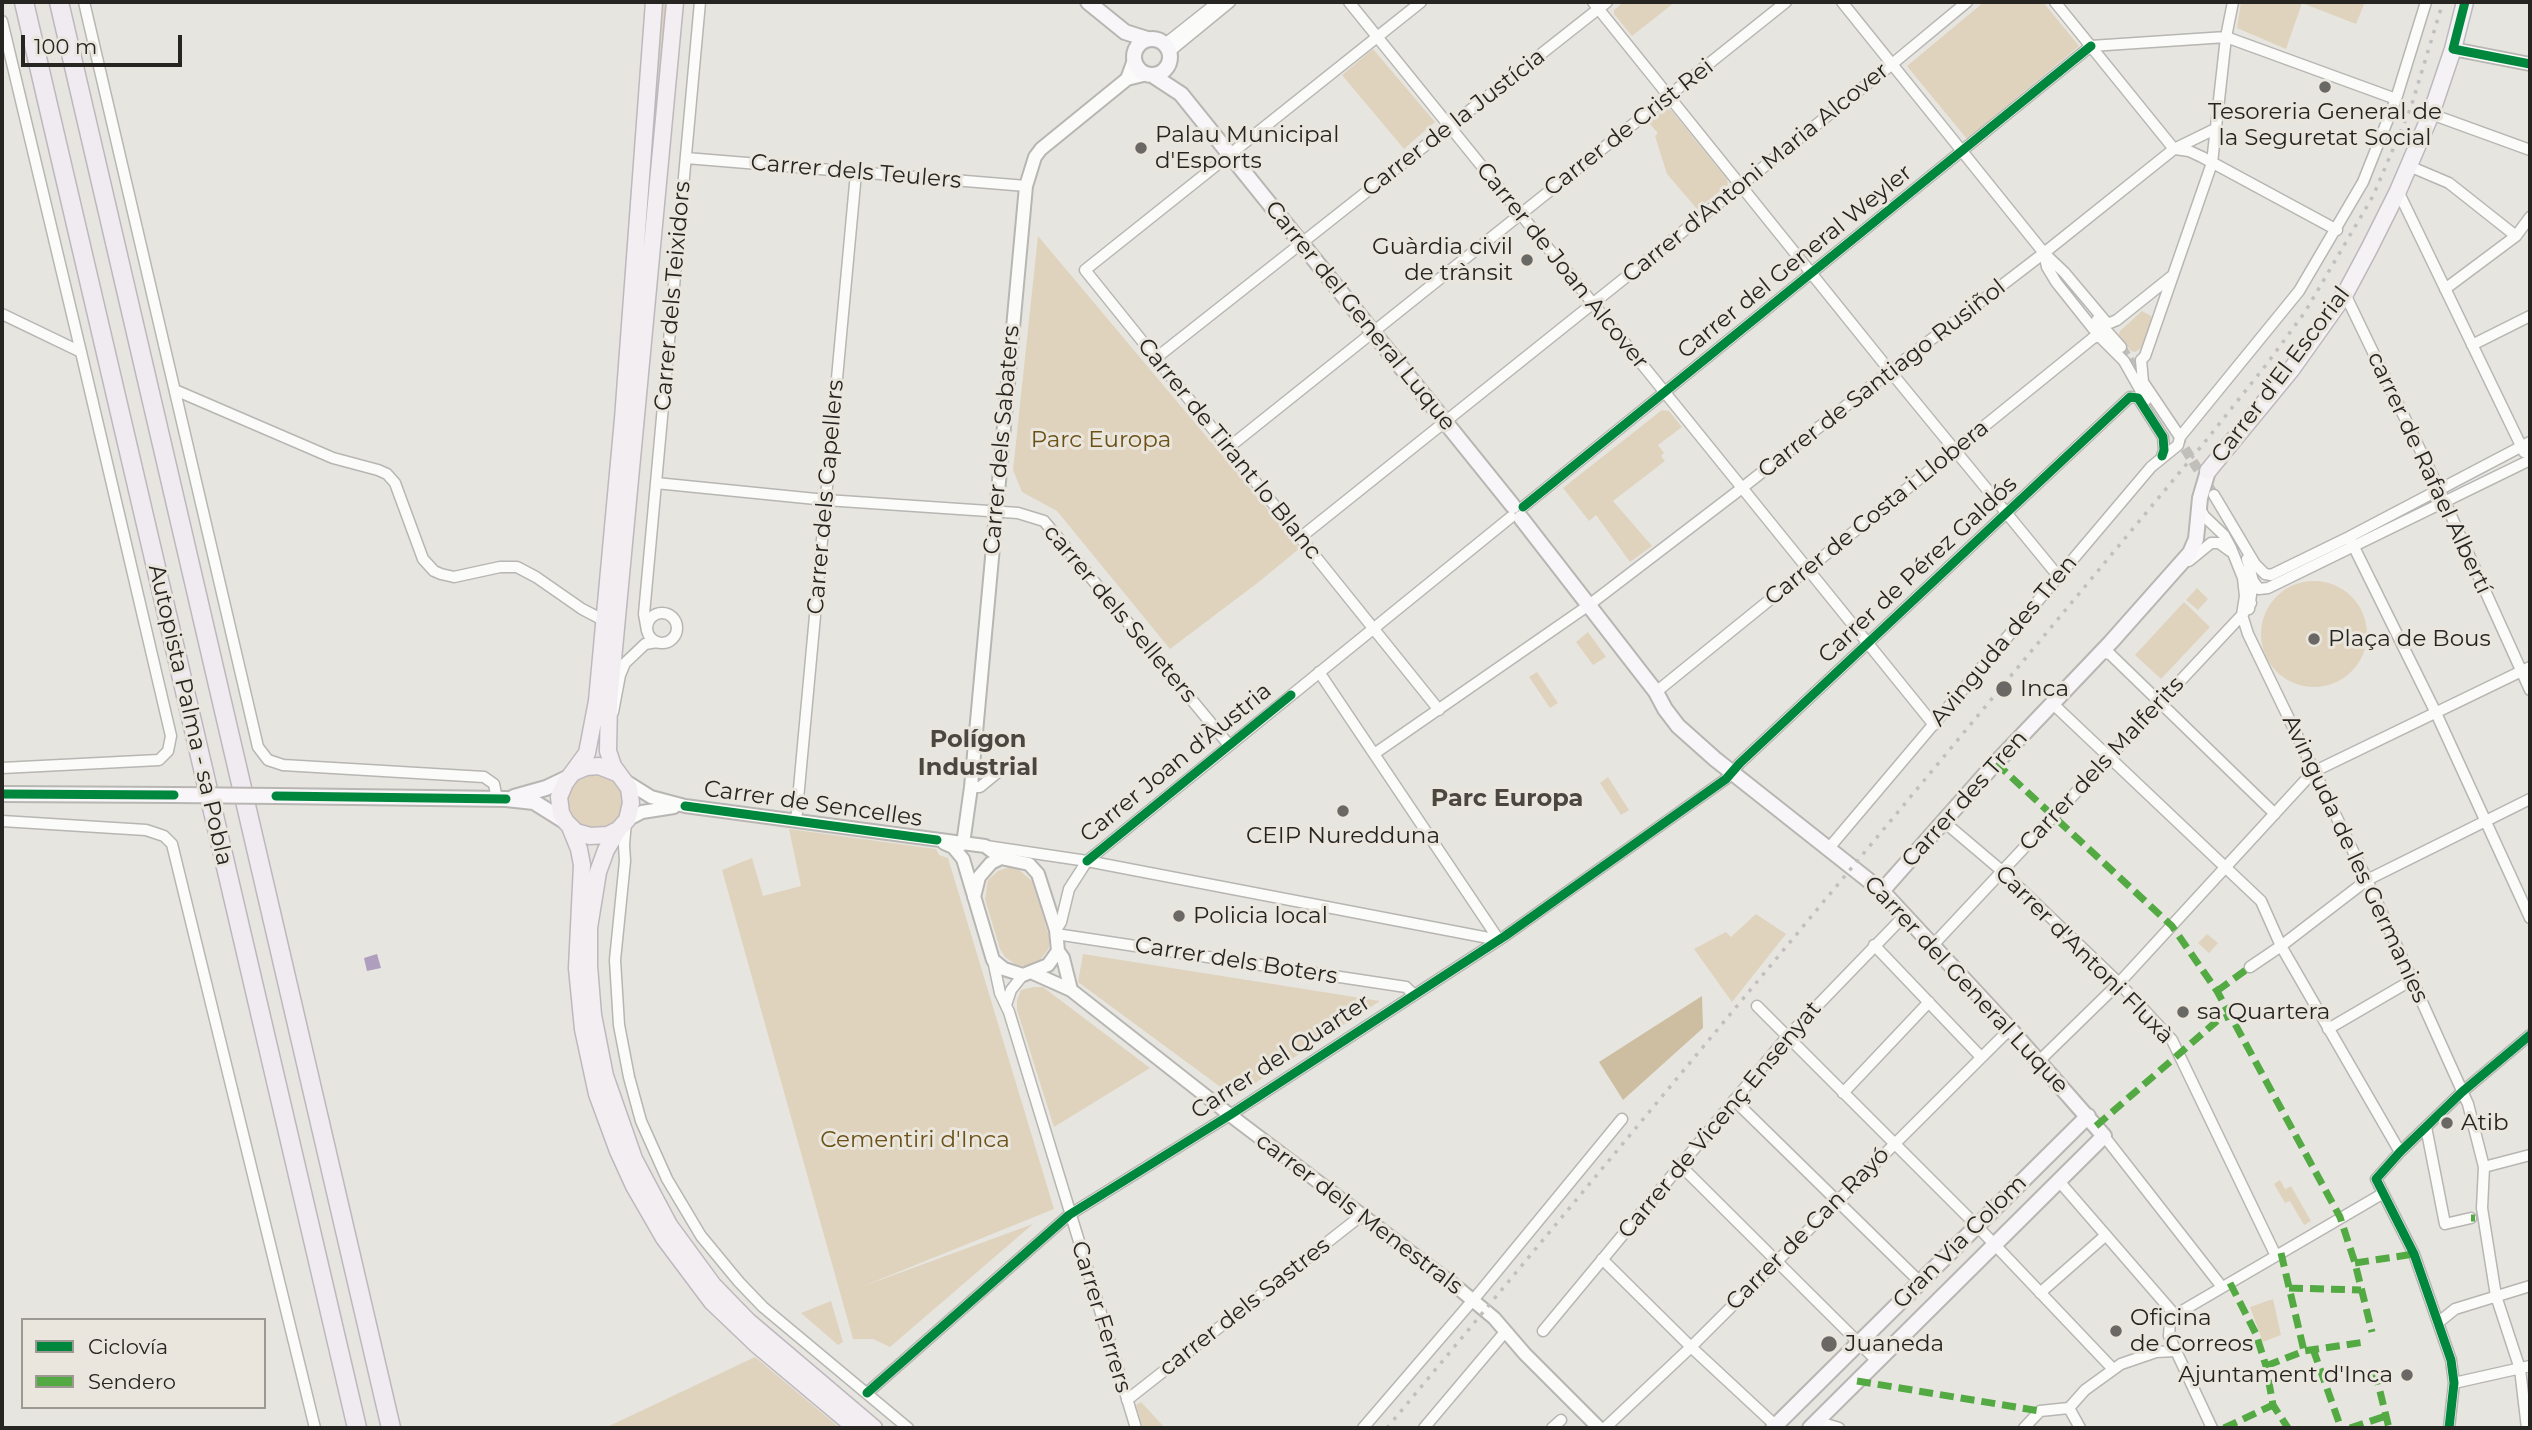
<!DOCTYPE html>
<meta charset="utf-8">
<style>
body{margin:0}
#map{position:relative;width:2532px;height:1430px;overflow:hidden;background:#e7e5e0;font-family:Montserrat,sans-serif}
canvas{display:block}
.frame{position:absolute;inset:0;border:4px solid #262522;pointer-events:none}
.legend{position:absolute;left:21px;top:1318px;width:245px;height:91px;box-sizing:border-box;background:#eae6dd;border:2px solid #9c9992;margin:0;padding:9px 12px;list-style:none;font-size:21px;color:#262522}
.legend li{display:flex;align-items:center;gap:14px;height:35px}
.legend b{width:35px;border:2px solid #9c9992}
.scale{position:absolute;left:21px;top:35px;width:161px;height:32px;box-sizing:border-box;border:4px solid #262522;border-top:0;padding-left:9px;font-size:21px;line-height:24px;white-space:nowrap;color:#262522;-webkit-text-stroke:5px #eae6dd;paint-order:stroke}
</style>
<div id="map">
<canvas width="2532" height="1430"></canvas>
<div class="frame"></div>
<ul class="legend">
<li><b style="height:9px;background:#00873e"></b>Ciclovía</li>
<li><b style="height:9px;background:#53aa43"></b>Sendero</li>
</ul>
<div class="scale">100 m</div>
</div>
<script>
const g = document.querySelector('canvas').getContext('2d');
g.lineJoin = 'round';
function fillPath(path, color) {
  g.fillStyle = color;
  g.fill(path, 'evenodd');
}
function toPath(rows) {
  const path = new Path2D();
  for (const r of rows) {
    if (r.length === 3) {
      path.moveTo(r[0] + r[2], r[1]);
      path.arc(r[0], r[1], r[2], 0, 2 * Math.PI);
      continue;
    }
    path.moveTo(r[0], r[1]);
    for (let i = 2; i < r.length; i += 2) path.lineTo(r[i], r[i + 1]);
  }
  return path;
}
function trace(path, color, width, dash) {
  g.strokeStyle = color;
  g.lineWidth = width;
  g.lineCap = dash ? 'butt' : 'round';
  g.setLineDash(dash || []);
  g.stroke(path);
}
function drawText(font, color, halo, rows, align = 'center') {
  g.font = font + ' Montserrat,sans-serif';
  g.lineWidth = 6;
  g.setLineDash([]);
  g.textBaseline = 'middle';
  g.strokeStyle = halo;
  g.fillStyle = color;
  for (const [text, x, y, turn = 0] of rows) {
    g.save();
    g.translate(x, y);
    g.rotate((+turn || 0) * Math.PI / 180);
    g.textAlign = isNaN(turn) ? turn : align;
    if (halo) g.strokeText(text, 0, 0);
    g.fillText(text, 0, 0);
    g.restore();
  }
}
fillPath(toPath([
 [662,2,667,2,640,292,652,136],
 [1624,2,1675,2,1632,36,1614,14,1614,10],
 [1984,2,2043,2,2079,46,1967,139,1907,66],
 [2241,2,2365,2,2356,24,2302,3,2286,49,2237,28],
 [1373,49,1435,122,1404,149,1342,75],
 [1665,109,1671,110,1727,179,1728,185,1697,209,1667,174,1655,136,1658,133,1648,122],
 [1038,236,1300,548,1260,581,1170,649,1057,511,1022,492,1013,470],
 [2142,311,2151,316,2152,322,2142,348,2135,352,2131,351,2119,335,2120,331],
 [1662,410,1669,411,1682,427,1658,445,1664,453,1661,456,1665,461,1613,501,1652,546,1630,562,1596,515,1589,521,1563,488],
 [2314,634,53],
 [2197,588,2208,599,2198,610,2186,600],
 [2184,602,2210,627,2161,679,2135,655],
 [1588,632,1606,657,1593,665,1576,642],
 [1537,672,1558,703,1550,708,1529,677],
 [596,801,28],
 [1608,777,1629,810,1621,815,1600,783],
 [789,829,936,849,939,855,948,858,1054,1209,861,1287,1033,1224,890,1347,873,1339,853,1339,722,870,752,858,763,896,801,886],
 [1009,867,1017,868,1032,881,1049,936,1049,948,1040,960,1027,967,1015,964,1005,957,1000,949,985,899,988,880,998,871],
 [1756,914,1786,934,1732,1002,1694,949,1726,932,1731,937],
 [2207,934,2218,943,2209,953,2198,943],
 [1083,954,1380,1001,1234,1097,1078,982],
 [1033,987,1043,987,1150,1068,1054,1127,1017,1010,1017,1000,1021,990],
 [2280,1180,2285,1189,2291,1186,2311,1221,2304,1225,2290,1201,2285,1203,2274,1184],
 [2273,1299,2281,1335,2263,1342,2250,1307],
 [831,1301,843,1342,838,1345,801,1313],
 [755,1357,840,1428,607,1428,607,1427],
 [1141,1402,1165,1428,1143,1428,1136,1405]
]), '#dfd3bd');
fillPath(toPath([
 [1702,996,1703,1028,1623,1100,1599,1062]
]), '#cdbea1');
fillPath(toPath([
 [377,954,381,968,367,971,364,958]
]), '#af9ebd');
trace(toPath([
 [2121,347,2143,382],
 [2177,436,2214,495]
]), '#c0bfba', 10, [10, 5]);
const minor = toPath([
 [84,2,258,747,268,760,283,765,484,777,494,784,497,799],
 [1349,2,1934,725],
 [1421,2,1085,270,1439,710],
 [1593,2,1890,371,2054,571,2060,573],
 [1842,2,2044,253,2064,272,2106,322,2110,323,2117,320,2172,276],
 [2055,2,2174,149],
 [2,21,81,352],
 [1165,44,1218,2],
 [1169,52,1230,2],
 [2431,114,2530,150],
 [2175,149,2189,151,2202,157,2337,230],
 [686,158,1026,186],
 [2409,166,2449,183,2516,236],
 [2398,191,2524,452],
 [2044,253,2047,267,2056,282,2099,336,2124,361,2146,400],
 [2445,289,2516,236,2530,217],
 [2345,294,2439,489,2530,690],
 [2,314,81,352,171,736,168,751,159,760,2,768],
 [2097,320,2121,347],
 [2472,345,2530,316],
 [1156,358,1607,2],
 [175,390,333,458,378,470,387,474,395,483,423,559,434,571,441,574,454,577,500,567,517,567,536,577,582,609,605,621],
 [2180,437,2143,382,2141,360,2145,356,2212,163,2226,37,2233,2],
 [1228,448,1786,2],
 [656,483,826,500,1018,513,1044,521,1229,745],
 [2214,495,2255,564,2265,574,2271,575,2349,537,2530,442],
 [1523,507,2091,46,2226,37,2396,99],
 [2199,507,2204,516,2224,535,2231,548,2243,578,2245,596,2242,615,2248,634,2367,880,2468,1104,2484,1167,2482,1208,2496,1296,2520,1369,2527,1428],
 [1301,537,1891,65,1967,2],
 [2349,537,2436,713,2530,918],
 [2247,559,2253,581,2249,609],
 [2189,561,2211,543,2219,543,2230,551],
 [2253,581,2259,589,2268,588,2530,460],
 [662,628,15],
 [647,631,644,614,700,2],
 [2101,652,2110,654,2275,814],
 [1319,672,1499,940],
 [1656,692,2093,338,2099,336],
 [2052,703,2261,901,2281,946,2400,1152],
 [613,712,620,675,625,663,645,644,657,642],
 [1374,754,1589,605,1742,488,1890,371,2044,253,2174,149,2215,129],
 [971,787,980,787,997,773],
 [2,821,146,830,164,836,172,844,315,1428],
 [626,821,624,845,625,861,615,960,619,1025,629,1077,641,1121,667,1179,701,1236,739,1282,763,1307,908,1428],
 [796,821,856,173],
 [1943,821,2002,871,2119,983,2172,1040,2276,1256],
 [986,846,1087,861,1499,940],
 [1829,848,2151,467,2178,445,2180,437,2299,291,2363,182,2396,99,2426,2],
 [1056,930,1061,922,1069,889,1087,861,1511,517],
 [1056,934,1406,987,1413,994],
 [1874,945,1980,1056],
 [1933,945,2242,615,2251,603],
 [993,960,1000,993,1009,1012,1136,1428],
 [2250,967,2281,946,2367,880,2530,799],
 [1006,1005,1011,990,1023,975],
 [1757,1006,1976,1225,2112,1368],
 [2328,1029,2412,980],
 [2039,1061,2119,983,2313,772,2530,667],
 [1843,1093,1929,1002],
 [1734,1100,1920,1282],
 [2426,1127,2445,1224,2471,1218],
 [2104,1136,2222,1287],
 [1681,1166,1877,1361],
 [2484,1167,2530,1155],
 [2058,1180,2175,1315],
 [1602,1259,1691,1347,1775,1425],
 [2040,1293,2106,1235],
 [2439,1322,2455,1309,2530,1286],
 [1543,1331,1787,1037,1905,915],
 [2454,1383,2530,1366],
 [867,1393,1069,1215,1230,1115,1505,936,1726,779,1740,763,2130,397,2138,398,2163,437,2164,450,2162,456],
 [1127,1400,1362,1215],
 [2069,1408,2085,1390,2121,1364,2156,1352,2175,1351],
 [2069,1408,2080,1428],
 [1816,1421,1839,1428],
 [1363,1428,1479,1293,1622,1119],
 [1424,1428,1505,1332],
 [1552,1428,1561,1420],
 [1605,1428,1691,1347,2010,1029],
 [2024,1428,2040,1411,2069,1408],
 [2212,1428,2169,1336,2170,1320,2175,1315,2382,1194],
 [2449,1428,2454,1383,2451,1360,2414,1254,2376,1179,2400,1152,2462,1092,2530,1035]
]);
const tertiary = toPath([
 [2453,49,2530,64],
 [1127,79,1134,60],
 [624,780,651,797,685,806,985,846,1001,858],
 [627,820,642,812,674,807],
 [944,843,953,847,963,859,993,960,1004,969,1023,975,1048,965,1058,951,1056,930,1038,874,1029,864,1001,858,991,863,979,877,974,897],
 [963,844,971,787,1026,186,1035,157,1041,149,1127,79,1147,74],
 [1058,951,1063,958,1071,990],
 [1033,973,1071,990,1230,1115,1458,1288,1494,1318,1525,1354,1599,1428]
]);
const secondary = toPath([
 [1088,2,1125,32,1147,39],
 [1152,57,18],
 [1152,75,1181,94,1513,506],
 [1521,518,1656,692,1665,709,1678,726,1715,759,1882,891,2010,1029,2104,1136,1810,1428],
 [2,794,174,795],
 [276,796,506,799,534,802,566,822],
 [514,797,546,788,569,777],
 [1882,891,1990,769,2111,642,2190,553,2196,539,2200,498,2208,471],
 [1773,1428,2088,1116]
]);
const primary = toPath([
 [2208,471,2291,370,2345,294,2369,249,2398,191,2431,114,2453,49,2465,2]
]);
const trunk = toPath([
 [654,2,623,419,597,701,587,753,565,783,559,797,561,813,566,822,576,832,590,836,608,835,618,830,627,820,631,803,629,788,613,766,608,751,609,702,675,2],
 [574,772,586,767,599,766,619,774],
 [570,827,579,849,582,865,577,968,583,1029,597,1094,618,1151,634,1186,664,1238,712,1302,756,1344,856,1428],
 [618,830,606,850,598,872,589,928,589,966,593,1015,605,1076,634,1159,669,1225,713,1285,748,1321,874,1428]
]);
const motorway = toPath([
 [24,2,357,1428],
 [59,2,391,1428]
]);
trace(minor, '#b7b6b2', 13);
trace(tertiary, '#b7b6b2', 16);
trace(secondary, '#b7b6b2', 18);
trace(primary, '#bdb8bd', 19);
trace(trunk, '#bdb8bd', 19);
trace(motorway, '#bdb8bd', 21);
trace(minor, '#fbfbfa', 10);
trace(tertiary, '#fbfbfa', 12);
trace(secondary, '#f8f6f8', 14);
trace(primary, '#f4f2f4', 16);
trace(trunk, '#f2eef2', 16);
trace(motorway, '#efebf1', 18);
trace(toPath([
 [1387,1428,2204,443,2266,365,2305,312,2373,196,2411,107,2443,2]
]), '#c1c0bf', 3.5, [3.5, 7]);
const secondaryBridge = toPath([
 [174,795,276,796]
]);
trace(secondaryBridge, '#b7b6b2', 18, []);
trace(secondaryBridge, '#f8f6f8', 14);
trace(toPath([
 [1996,763,2172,926,2217,991,2340,1217,2355,1263,2372,1332],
 [2217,991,2250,967],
 [2096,1126,2217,1021,2229,1016],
 [2471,1218,2475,1218],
 [2281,1253,2304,1351],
 [2355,1263,2414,1254],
 [2230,1283,2256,1334,2266,1366,2273,1405,2288,1428],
 [2289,1288,2361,1290],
 [2313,1349,2341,1428],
 [2266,1366,2304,1351,2365,1342],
 [2375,1371,2389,1428],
 [1857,1381,2040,1411],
 [2224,1428,2273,1405],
 [2350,1428,2386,1416]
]), '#53aa43', 7, [14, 7]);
trace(toPath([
 [2465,2,2453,49,2530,64],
 [1523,507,2091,46],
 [2,794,174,795],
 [276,796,506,799],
 [685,806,937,840],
 [1087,861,1291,695],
 [867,1393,1069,1215,1230,1115,1505,936,1726,779,1740,763,2130,397,2138,398,2163,437,2164,450,2162,456],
 [2449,1428,2454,1383,2451,1360,2414,1254,2376,1179,2400,1152,2462,1092,2530,1035]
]), '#00873e', 9);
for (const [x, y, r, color] of [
 [2325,87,7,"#6a6864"],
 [1141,148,7,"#6a6864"],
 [1527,260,7,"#6a6864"],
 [2314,639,7,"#6a6864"],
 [2004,689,9,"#6a6864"],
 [1343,811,7,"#6a6864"],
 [1179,916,7,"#6a6864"],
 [2183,1012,7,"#6a6864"],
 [2447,1123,7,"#6a6864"],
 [2116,1331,7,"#6a6864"],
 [1829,1344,9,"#6a6864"],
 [2407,1375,7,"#6a6864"]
]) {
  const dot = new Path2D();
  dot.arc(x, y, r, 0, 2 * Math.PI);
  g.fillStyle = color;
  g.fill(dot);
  trace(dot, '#eae6dd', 2.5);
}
drawText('23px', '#262522', '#eae6dd', [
 ["Tesoreria General de",2325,112,"center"],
 ["la Seguretat Social",2325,138,"center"],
 ["Palau Municipal",1155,135],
 ["d'Esports",1155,161],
 ["Guàrdia civil",1513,247,"right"],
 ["de trànsit",1513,273,"right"],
 ["Plaça de Bous",2328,639],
 ["Inca",2020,689],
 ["CEIP Nuredduna",1343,836,"center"],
 ["Policia local",1193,916],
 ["sa Quartera",2197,1012],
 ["Atib",2461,1123],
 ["Oficina",2130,1318],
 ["de Correos",2130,1344],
 ["Juaneda",1845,1344],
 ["Ajuntament d'Inca",2393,1375,"right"]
], 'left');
drawText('23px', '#262522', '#eae6dd', [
 ["Carrer de la Justícia",1454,123,-38],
 ["Carrer de Crist Rei",1629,128,-38],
 ["Carrer dels Teulers",856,172,5],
 ["Carrer d'Antoni Maria Alcover",1756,173,-39],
 ["Carrer del General Weyler",1795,262,-39],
 ["Carrer de Joan Alcover",1562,266,51],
 ["Carrer dels Teixidors",673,296,-85],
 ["Carrer del General Luque",1360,316,51],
 ["Carrer d'El Escorial",2281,375,-53],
 ["Carrer de Santiago Rusiñol",1882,379,-38],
 ["Carrer dels Sabaters",1002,440,-85],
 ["Carrer de Tirant lo Blanc",1229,449,51],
 ["carrer de Rafael Albertí",2429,473,65],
 ["Carrer dels Capellers",826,497,-85],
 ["Carrer de Costa i Llobera",1877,513,-39],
 ["Carrer de Pérez Galdós",1918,570,-43],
 ["carrer dels Selleters",1120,614,50],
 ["Avinguda des Tren",2004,641,-50],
 ["Autopista Palma - sa Pobla",190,715,77],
 ["Carrer Joan d'Àustria",1176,763,-39],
 ["Carrer dels Malferits",2102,764,-47],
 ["Carrer des Tren",1965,799,-48],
 ["Carrer de Sencelles",813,804,8],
 ["Avinguda de les Germanies",2355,859,65],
 ["Carrer d'Antoni Fluxà",2084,955,45],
 ["Carrer dels Boters",1236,961,9],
 ["Carrer del General Luque",1966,985,47],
 ["Carrer del Quarter",1281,1057,-33],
 ["Carrer de Vicenç Ensenyat",1720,1120,-50],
 ["carrer dels Menestrals",1359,1214,37],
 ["Carrer de Can Rayó",1808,1229,-45],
 ["Gran Via Colom",1960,1242,-45],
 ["carrer dels Sastres",1245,1307,-38],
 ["Carrer Ferrers",1101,1317,73]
]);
drawText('23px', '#6b5116', '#eae6dd', [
 ["Parc Europa",1101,440],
 ["Cementiri d'Inca",915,1140]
]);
drawText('bold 24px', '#4b4740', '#eae6dd', [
 ["Polígon",978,740],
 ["Industrial",978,768],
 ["Parc Europa",1507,799]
]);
</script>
